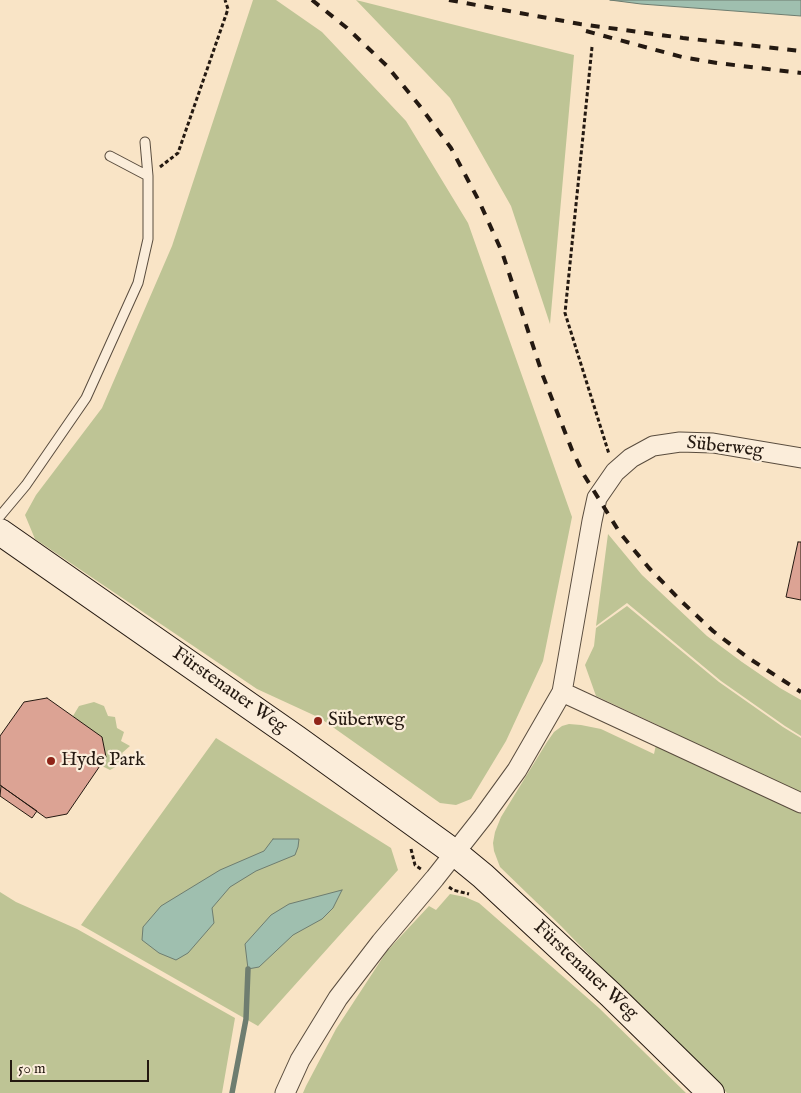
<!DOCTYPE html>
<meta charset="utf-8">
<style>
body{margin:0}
#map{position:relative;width:801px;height:1093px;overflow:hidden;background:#f9e4c6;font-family:"IM FELL English",serif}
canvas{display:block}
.scale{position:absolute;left:10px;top:1060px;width:139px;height:22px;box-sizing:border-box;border:2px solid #241911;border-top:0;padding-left:6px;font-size:15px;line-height:18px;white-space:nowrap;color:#241911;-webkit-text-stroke:4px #fbedda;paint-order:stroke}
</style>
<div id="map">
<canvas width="801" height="1093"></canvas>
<div class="scale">50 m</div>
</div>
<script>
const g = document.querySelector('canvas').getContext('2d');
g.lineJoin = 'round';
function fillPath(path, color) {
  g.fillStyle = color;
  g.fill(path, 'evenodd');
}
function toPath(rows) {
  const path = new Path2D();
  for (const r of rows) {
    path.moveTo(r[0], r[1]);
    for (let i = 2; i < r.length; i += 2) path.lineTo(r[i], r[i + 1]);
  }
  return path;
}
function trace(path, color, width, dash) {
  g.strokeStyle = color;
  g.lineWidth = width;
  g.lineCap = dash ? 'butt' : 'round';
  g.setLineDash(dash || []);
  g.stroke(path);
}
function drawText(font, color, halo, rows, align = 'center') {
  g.font = font + ' "IM FELL English",serif';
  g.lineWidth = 4.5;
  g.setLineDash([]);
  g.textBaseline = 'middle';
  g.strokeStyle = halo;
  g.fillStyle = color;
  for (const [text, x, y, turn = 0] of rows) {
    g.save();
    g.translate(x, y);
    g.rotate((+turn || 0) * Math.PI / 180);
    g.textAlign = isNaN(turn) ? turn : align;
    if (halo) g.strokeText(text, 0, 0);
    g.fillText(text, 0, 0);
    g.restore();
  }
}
fillPath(toPath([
 [253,0,276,0,322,32,406,121,468,223,572,517,543,661,506,741,471,799,456,805,440,803,320,718,257,689,35,539,25,515,36,495,102,408,172,246],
 [356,0,574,55,550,324,511,206,450,98],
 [608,534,642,575,707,636,742,662,780,688,801,700,801,736,785,726,721,681,627,603,596,626],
 [627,606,719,682,783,727,801,738,801,1093,727,1093,660,1028,561,926,500,867,494,851,493,843,495,832,501,817,547,742,554,732,562,726,569,724,581,725,601,729,654,754,660,726,596,696,585,665,594,646,596,628],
 [94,702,104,706,108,716,115,717,117,728,124,732,121,741,130,746,122,753,126,761,110,770,100,765,73,716,79,706],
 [216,738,391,848,398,870,258,1026,81,925],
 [0,892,16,902,77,929,235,1018,222,1093,0,1093],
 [450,894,465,897,479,903,599,1008,686,1093,303,1093,306,1086,336,1029,387,951,429,906,436,910]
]), '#bec495');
const water = toPath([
 [610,0,801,0,801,16,641,4,610,0],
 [273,839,299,839,298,847,295,855,256,871,230,887,212,908,214,923,188,953,176,960,159,953,142,940,143,927,161,906,220,870,264,851,273,839],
 [342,890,333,908,322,919,293,935,259,967,248,969,245,944,271,915,289,904,342,890]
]);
fillPath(water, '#9fbfaf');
trace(water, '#6e7d70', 1);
trace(toPath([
 [232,1093,246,1019,248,969]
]), '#6e7d70', 5.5);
const building = toPath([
 [798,542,801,542,801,600,786,597,798,542],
 [47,698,102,737,106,757,67,814,46,818,0,785,0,736,24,702,47,698],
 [1,786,37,811,32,818,0,796,1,786]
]);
fillPath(building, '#dca394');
trace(building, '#241911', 1);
const lane = toPath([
 [110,156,148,176],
 [0,516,26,485,86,398,138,283,148,239,148,176,145,142]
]);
const street = toPath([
 [562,692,801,803],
 [285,1093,300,1060,338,998,381,942,435,878,483,817,517,770,562,692,592,521,597,498,615,472,631,458,653,446,680,442,713,443,801,458]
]);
const secondary = toPath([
 [0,532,297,739,455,853,483,876,611,995,711,1093]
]);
trace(lane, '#594c3e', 11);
trace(street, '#594c3e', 21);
trace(secondary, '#241911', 28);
trace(toPath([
 [592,47,565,313,609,454],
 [160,167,178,153,228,9,225,0],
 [411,849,415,865,421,869],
 [449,887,453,890,469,894]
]), '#241911', 3, [4, 2.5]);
trace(lane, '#fbedda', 9);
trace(street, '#fbedda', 19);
trace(secondary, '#fbedda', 26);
trace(toPath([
 [312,0,347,28,387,66,419,105,451,148,479,201,502,252,543,376,572,450,584,475,620,533,649,568,680,600,713,631,747,657,801,692],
 [449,0,580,24,683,38,801,51],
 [586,31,682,57,717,63,801,73]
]), '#241911', 4, [9, 9]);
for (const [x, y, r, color] of [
 [318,721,5,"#8f2418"],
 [51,761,5,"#8f2418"]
]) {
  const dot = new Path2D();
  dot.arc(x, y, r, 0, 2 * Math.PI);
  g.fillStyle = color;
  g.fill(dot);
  trace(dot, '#fbedda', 2);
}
drawText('19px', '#241911', '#fbedda', [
 ["Süberweg",725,448,6],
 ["Fürstenauer Weg",229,691,35],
 ["Fürstenauer Weg",585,971,43]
]);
drawText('19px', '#241911', '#fbedda', [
 ["Süberweg",328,721],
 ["Hyde Park",61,761]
], 'left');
</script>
